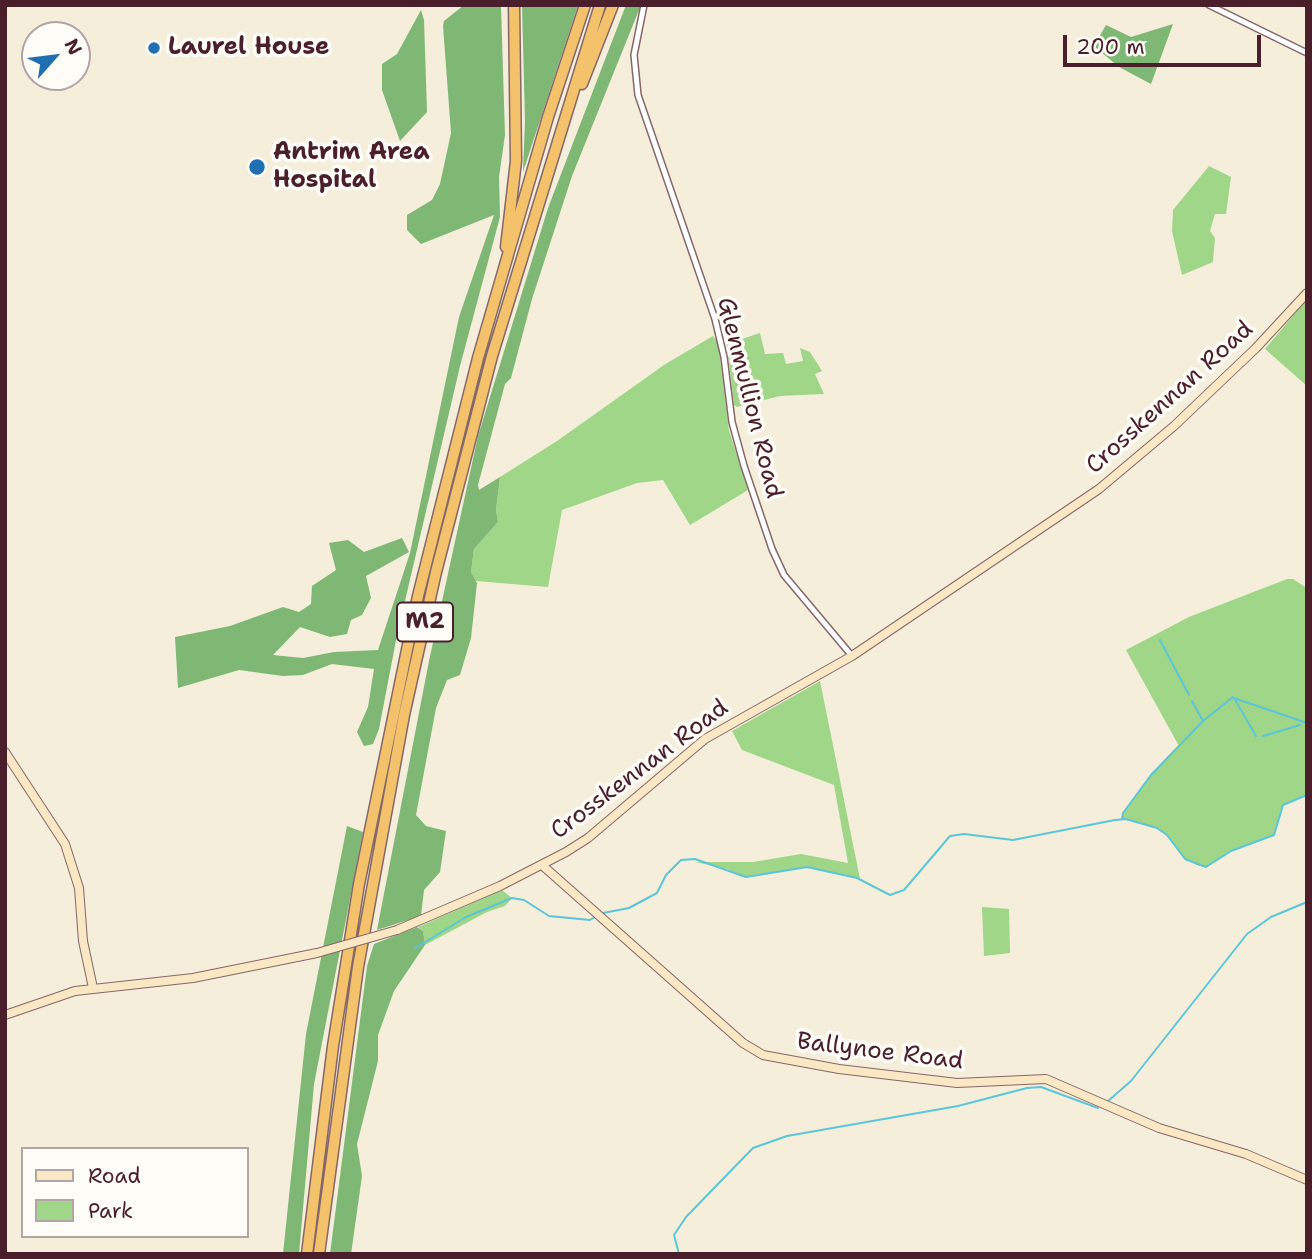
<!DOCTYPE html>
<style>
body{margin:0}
#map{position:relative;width:1312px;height:1259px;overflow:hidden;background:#f4eedb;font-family:"Shantell Sans",sans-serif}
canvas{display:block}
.frame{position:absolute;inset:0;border:7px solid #4a1f2b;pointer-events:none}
.legend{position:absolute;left:21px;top:1147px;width:228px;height:91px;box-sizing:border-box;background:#fdfcf7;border:2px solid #b5a4a5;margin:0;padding:9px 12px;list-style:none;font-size:21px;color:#4a1f2b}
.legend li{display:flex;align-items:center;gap:14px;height:35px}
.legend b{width:35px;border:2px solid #b5a4a5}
.north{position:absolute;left:21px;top:21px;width:70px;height:70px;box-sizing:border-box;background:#fdfcf7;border:2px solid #b5a4a5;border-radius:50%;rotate:62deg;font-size:19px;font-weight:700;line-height:28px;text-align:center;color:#4a1f2b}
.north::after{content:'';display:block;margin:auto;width:24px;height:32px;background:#1f6fb2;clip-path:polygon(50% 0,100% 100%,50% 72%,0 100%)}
.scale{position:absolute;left:1063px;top:35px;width:198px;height:32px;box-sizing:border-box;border:4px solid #4a1f2b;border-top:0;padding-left:9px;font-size:21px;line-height:24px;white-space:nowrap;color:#4a1f2b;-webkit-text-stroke:5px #fdfcf7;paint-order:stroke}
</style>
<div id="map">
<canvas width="1312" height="1259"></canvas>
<div class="frame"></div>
<ul class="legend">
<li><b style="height:9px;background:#fae7c3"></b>Road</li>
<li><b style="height:19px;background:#9fd687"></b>Park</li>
</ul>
<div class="north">N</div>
<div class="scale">200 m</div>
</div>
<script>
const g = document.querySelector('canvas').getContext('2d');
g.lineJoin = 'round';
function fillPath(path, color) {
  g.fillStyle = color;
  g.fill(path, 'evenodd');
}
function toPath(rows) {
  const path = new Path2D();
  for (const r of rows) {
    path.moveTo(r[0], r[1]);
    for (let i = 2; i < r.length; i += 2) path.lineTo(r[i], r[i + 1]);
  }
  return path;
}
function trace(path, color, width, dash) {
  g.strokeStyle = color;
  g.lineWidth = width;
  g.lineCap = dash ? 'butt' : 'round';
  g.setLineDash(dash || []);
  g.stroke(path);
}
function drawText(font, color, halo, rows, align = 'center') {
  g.font = font + ' "Shantell Sans",sans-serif';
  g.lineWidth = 7;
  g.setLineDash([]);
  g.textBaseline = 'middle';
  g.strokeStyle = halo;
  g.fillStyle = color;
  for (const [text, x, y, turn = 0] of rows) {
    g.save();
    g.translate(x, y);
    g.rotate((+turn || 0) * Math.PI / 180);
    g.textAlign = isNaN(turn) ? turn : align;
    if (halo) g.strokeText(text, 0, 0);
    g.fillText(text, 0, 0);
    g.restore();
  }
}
fillPath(toPath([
 [1209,166,1231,177,1226,214,1215,214,1210,231,1215,238,1213,262,1182,275,1172,231,1173,210],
 [1307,299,1307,386,1265,349],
 [760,333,765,354,783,353,786,364,803,361,800,348,810,352,822,371,815,374,824,394,780,396,737,407,734,405,727,344],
 [713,336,718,342,729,430,748,490,690,525,663,480,637,483,562,510,548,587,476,581,471,572,474,549,498,522,496,510,500,477,557,441,664,365],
 [1287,579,1293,579,1307,588,1307,795,1283,805,1274,835,1231,851,1206,867,1199,866,1185,859,1167,835,1157,828,1122,819,1123,813,1151,775,1179,746,1126,650,1189,617],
 [820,681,860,879,807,867,742,877,728,869,695,862,753,862,801,854,848,863,834,785,742,750,732,731],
 [502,890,512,898,505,906,487,912,425,945,423,931,418,927],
 [982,907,1009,909,1010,953,984,956]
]), '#9fd687');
fillPath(toPath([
 [464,5,501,6,505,135,499,177,500,217,460,366,397,635,379,729,373,744,364,746,357,732,368,707,374,669,332,664,303,675,283,676,239,670,178,688,175,637,230,626,283,607,299,612,311,604,312,586,336,570,329,543,348,540,364,552,402,538,409,552,366,576,371,598,362,615,351,620,347,634,330,637,300,627,273,655,303,658,334,652,378,650,410,553,459,317,494,215,421,244,407,230,407,215,432,200,440,184,451,133,443,26,444,21],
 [522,5,578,5,523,172,525,121],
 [626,5,641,5,572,176,532,299,511,378,505,384,478,485,479,490,500,477,496,510,498,522,474,549,471,572,477,583,471,638,460,675,447,680,436,708,416,815,426,826,446,831,440,872,424,890,421,916,377,930,429,661,478,436,548,208],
 [421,10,424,20,427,112,400,141,382,90,382,64,397,54],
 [1173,24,1151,84,1119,67,1094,46,1106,25,1131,37],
 [347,826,363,832,314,1084,299,1254,283,1254,306,1034],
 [417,927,423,931,425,945,394,991,378,1035,378,1061,357,1144,362,1176,351,1254,330,1254,367,966,374,944]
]), '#7fb774');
trace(toPath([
 [1160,640,1189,695],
 [1234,698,1307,723],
 [1234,698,1256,736],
 [1192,701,1203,721],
 [1263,736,1300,725],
 [1122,819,1123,813,1151,775,1203,721,1233,697],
 [603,913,629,908,657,893,666,875,681,860,695,859,746,877,807,867,857,878,890,895,904,890,950,836,964,834,1013,840,1115,820,1126,819,1157,828,1167,835,1185,859,1206,867,1231,851,1274,835,1283,805,1307,795],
 [414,949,466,917,512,898,524,900,549,916,590,920,595,917],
 [1108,1101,1131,1081,1247,934,1271,917,1307,902],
 [679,1254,674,1235,686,1217,753,1148,787,1136,958,1106,1027,1088,1041,1087,1098,1108]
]), '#5cc6d8', 2);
const street = toPath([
 [644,5,634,55,638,95,715,319,724,357,732,422,744,466,772,549,784,575,852,656],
 [1209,5,1307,53]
]);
const secondary = toPath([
 [5,752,65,844,79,888,83,941,93,988],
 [542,865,743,1043,763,1055,839,1069,957,1083,1046,1079,1159,1128,1246,1154,1307,1180],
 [397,930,500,886,566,852,588,838,705,739,852,656,1099,489,1174,426,1256,348,1307,293],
 [5,1015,75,991,193,978,317,953]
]);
const highway = toPath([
 [582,84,613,5],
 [506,247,516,161,514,5],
 [307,1254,333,1046,359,884,418,596,478,358,548,117,585,5],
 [319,1254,358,967,404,715,436,572,492,356,600,5]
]);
trace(street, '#866769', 8);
trace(secondary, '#866769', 10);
trace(highway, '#866769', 13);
trace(street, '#fff', 5);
trace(secondary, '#fae7c3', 8);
trace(highway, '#f3c26a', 10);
const secondaryBridge = toPath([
 [317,953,397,930]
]);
trace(secondaryBridge, '#866769', 10, []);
trace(secondaryBridge, '#fae7c3', 8);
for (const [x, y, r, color] of [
 [154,48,7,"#1f6fb2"],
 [257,167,9,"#1f6fb2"]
]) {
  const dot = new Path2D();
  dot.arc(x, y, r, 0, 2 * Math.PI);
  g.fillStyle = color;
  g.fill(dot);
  trace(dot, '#fdfcf7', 2.5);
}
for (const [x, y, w] of [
 [425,622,56]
]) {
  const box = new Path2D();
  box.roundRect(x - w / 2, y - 19.5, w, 39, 5);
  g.fillStyle = '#fdfcf7';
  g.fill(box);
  trace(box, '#4a1f2b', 2);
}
drawText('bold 23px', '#4a1f2b', null, [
 ["M2",425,622]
]);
drawText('bold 24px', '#4a1f2b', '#fdfcf7', [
 ["Laurel House",168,48],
 ["Antrim Area",273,153],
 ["Hospital",273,181]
], 'left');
drawText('24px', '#4a1f2b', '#fdfcf7', [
 ["Glenmullion Road",749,398,76],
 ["Crosskennan Road",1170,398,-42],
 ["Crosskennan Road",640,770,-37],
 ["Ballynoe Road",880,1052,7]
]);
</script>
